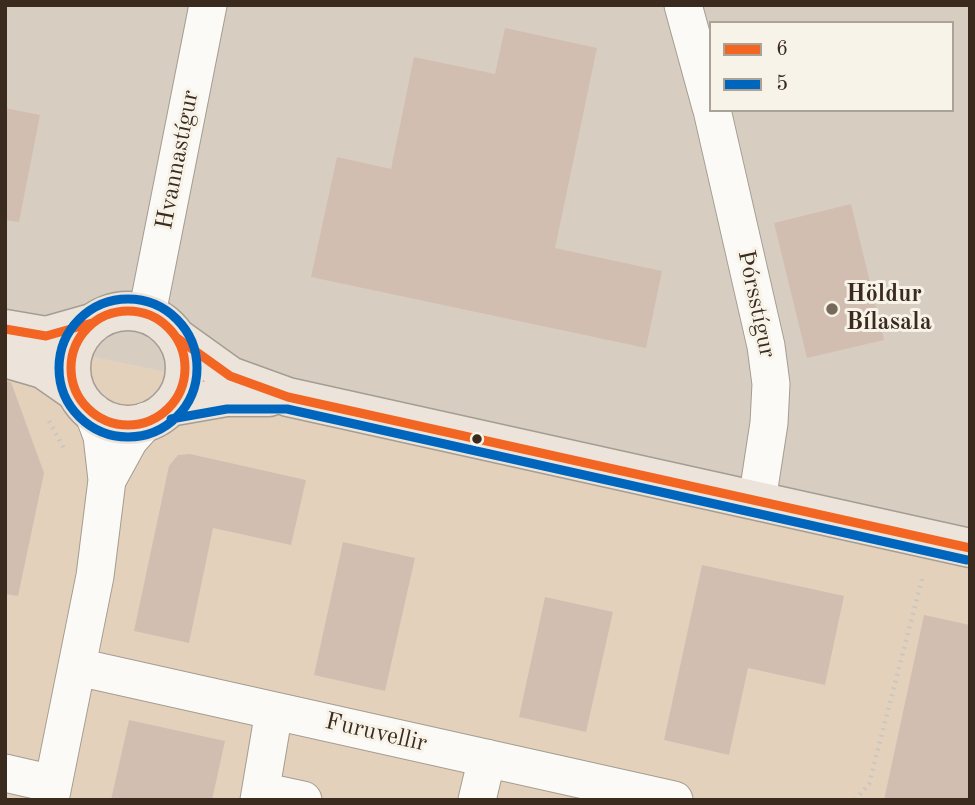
<!DOCTYPE html>
<meta charset="utf-8">
<style>
body{margin:0}
#map{position:relative;width:975px;height:805px;overflow:hidden;background:#e4dcca;font-family:"Old Standard TT",serif}
canvas{display:block}
.frame{position:absolute;inset:0;border:7px solid #3b2a1e;pointer-events:none}
.legend{position:absolute;left:709px;top:21px;width:245px;height:91px;box-sizing:border-box;background:#f7f3e8;border:2px solid #aca397;margin:0;padding:9px 12px;list-style:none;font-size:21px;color:#3b2a1e}
.legend li{display:flex;align-items:center;gap:14px;height:35px}
.legend b{width:35px;border:2px solid #aca397}
</style>
<div id="map">
<canvas width="975" height="805"></canvas>
<div class="frame"></div>
<ul class="legend">
<li><b style="height:9px;background:#f26522"></b>6</li>
<li><b style="height:9px;background:#0065bd"></b>5</li>
</ul>
</div>
<script>
const g = document.querySelector('canvas').getContext('2d');
g.lineJoin = 'round';
function fillPath(path, color) {
  g.fillStyle = color;
  g.fill(path, 'evenodd');
}
function toPath(rows) {
  const path = new Path2D();
  for (const r of rows) {
    if (r.length === 3) {
      path.moveTo(r[0] + r[2], r[1]);
      path.arc(r[0], r[1], r[2], 0, 2 * Math.PI);
      continue;
    }
    path.moveTo(r[0], r[1]);
    for (let i = 2; i < r.length; i += 2) path.lineTo(r[i], r[i + 1]);
  }
  return path;
}
function trace(path, color, width, dash) {
  g.strokeStyle = color;
  g.lineWidth = width;
  g.lineCap = dash ? 'butt' : 'round';
  g.setLineDash(dash || []);
  g.stroke(path);
}
function drawText(font, color, halo, rows, align = 'center') {
  g.font = font + ' "Old Standard TT",serif';
  g.lineWidth = 6;
  g.setLineDash([]);
  g.textBaseline = 'middle';
  g.strokeStyle = halo;
  g.fillStyle = color;
  for (const [text, x, y, turn = 0] of rows) {
    g.save();
    g.translate(x, y);
    g.rotate((+turn || 0) * Math.PI / 180);
    g.textAlign = isNaN(turn) ? turn : align;
    if (halo) g.strokeText(text, 0, 0);
    g.fillText(text, 0, 0);
    g.restore();
  }
}
fillPath(toPath([
 [5,339,970,537,970,800,5,800]
]), '#e4d1bc');
fillPath(toPath([
 [5,5,970,5,970,537,5,339],
 [711,23,952,23,952,110,711,110]
]), '#d8cdc1');
fillPath(toPath([
 [505,28,597,48,555,248,662,271,646,348,311,277,337,157,391,169,414,57,495,74],
 [5,108,40,115,19,222,5,220],
 [851,204,884,340,807,358,774,223],
 [5,381,11,382,44,473,18,596,5,594],
 [190,454,306,480,291,545,213,528,189,643,134,631,169,466,178,455],
 [343,542,415,558,385,691,314,675],
 [702,565,844,596,825,685,748,668,729,755,664,740],
 [545,597,613,612,586,732,519,717],
 [924,615,970,625,970,800,884,800],
 [129,720,225,741,212,800,111,800]
]), '#d2beb1');
const minor = toPath([
 [683,5,711,107],
 [712,110,766,346,771,384,769,423,757,501],
 [147,314,208,5],
 [93,412,102,436,107,480],
 [78,667,674,800],
 [5,773,53,784],
 [261,791,303,800],
 [50,800,95,576,107,480,129,440,146,421],
 [259,800,274,711],
 [477,800,487,758]
]);
const major = toPath([
 [128,368,57],
 [5,329,46,336,92,323],
 [177,338,230,376,288,397,970,548],
 [5,358,43,369,76,392],
 [169,407,226,397,269,397]
]);
trace(minor, '#a49d91', 39);
trace(major, '#a49d91', 41);
trace(toPath([
 [49,421,65,450],
 [855,800,869,784,923,575]
]), '#cac7c2', 4.5, [2, 5]);
trace(minor, '#fbfaf7', 37);
trace(major, '#ece4db', 38);
trace(toPath([
 [128,368,57],
 [5,329,46,336,92,323],
 [177,338,230,376,288,397,970,548]
]), '#f26522', 9);
trace(toPath([
 [128,368,69],
 [171,419,227,409,287,409,967,560]
]), '#0065bd', 9);
for (const [x, y, r, color] of [
 [832,309,7,"#76685a"],
 [477,439,6,"#3b2a1e"]
]) {
  const dot = new Path2D();
  dot.arc(x, y, r, 0, 2 * Math.PI);
  g.fillStyle = color;
  g.fill(dot);
  trace(dot, '#f7f3e8', 2.5);
}
drawText('24px', '#3b2a1e', '#f7f3e8', [
 ["Hvannastígur",178,160,-79],
 ["Þórsstígur",756,304,78],
 ["Furuvellir",376,733,13]
]);
drawText('bold 24px', '#3b2a1e', '#f7f3e8', [
 ["Höldur",846,295],
 ["Bílasala",846,323]
], 'left');
</script>
